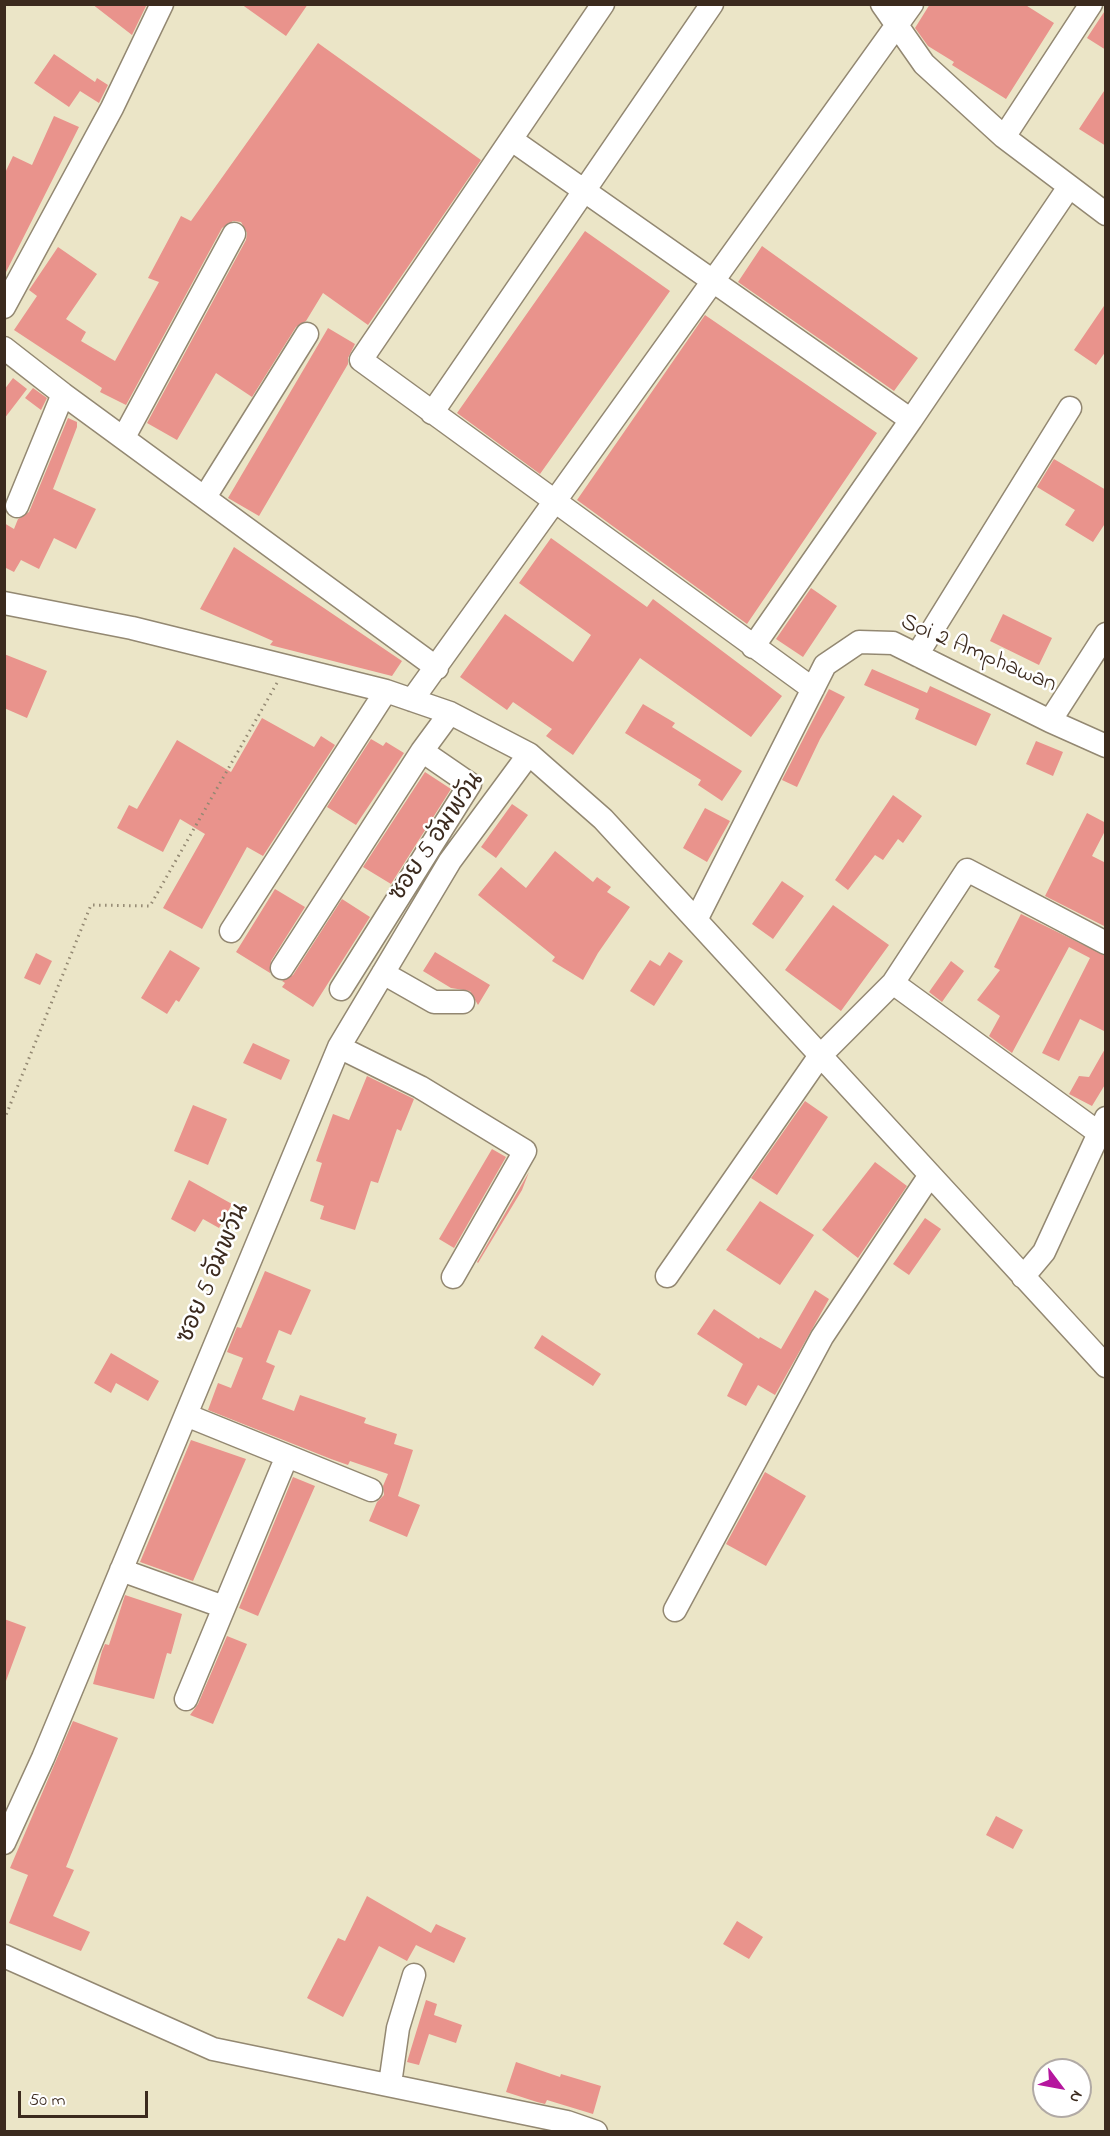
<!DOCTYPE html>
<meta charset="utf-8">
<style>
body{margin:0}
#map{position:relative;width:1110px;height:2136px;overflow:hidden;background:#ebe5c7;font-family:"Indie Flower",sans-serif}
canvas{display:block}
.frame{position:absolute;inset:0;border:6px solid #3b2a1e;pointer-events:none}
.north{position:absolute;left:1032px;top:2058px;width:60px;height:60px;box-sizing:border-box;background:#fff;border:2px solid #b1aaa5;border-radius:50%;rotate:122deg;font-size:16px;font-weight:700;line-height:24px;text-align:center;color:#3b2a1e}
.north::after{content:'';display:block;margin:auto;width:21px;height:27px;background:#b5179e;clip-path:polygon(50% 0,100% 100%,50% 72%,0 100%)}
.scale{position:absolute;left:18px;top:2091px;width:130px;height:27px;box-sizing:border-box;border:3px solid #3b2a1e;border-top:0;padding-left:8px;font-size:18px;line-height:21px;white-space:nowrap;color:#3b2a1e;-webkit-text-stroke:4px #fff;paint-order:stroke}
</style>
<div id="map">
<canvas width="1110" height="2136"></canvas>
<div class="frame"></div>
<div class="north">N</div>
<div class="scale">50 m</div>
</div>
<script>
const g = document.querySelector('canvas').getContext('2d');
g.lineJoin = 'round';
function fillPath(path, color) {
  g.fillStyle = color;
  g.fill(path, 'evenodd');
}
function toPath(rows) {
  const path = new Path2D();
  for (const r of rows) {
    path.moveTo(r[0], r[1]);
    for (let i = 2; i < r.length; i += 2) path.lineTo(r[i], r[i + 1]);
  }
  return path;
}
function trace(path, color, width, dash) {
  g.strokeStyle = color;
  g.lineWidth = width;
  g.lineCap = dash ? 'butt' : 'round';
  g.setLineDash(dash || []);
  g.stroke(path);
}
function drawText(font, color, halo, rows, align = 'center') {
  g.font = font + ' "Indie Flower","Playpen Sans Thai",sans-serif';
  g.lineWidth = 5;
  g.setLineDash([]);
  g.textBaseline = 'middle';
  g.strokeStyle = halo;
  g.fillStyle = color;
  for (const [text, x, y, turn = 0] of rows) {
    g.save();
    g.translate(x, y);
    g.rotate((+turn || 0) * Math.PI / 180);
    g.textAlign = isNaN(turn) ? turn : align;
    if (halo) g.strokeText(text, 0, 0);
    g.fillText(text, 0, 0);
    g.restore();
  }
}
fillPath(toPath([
 [92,4,147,4,132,35],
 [241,4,308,4,286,36],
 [930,4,1024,4,1054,23,1006,99,952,65,954,62,928,46,915,28],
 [1106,9,1106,50,1087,38],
 [318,43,481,160,368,325,323,293,306,321,296,327,252,397,216,373,177,440,147,423,246,240,247,233,241,222,233,221,222,228,126,405,100,392,102,388,14,330,37,296,29,290,58,247,97,274,66,319,86,332,81,341,115,361,159,282,148,278,181,216,191,221],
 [54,54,95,82,97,78,108,85,99,103,80,91,69,107,34,83],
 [1106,88,1106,146,1079,129],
 [54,116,79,127,4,276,4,175,13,156,32,165],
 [585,231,670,291,540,474,457,413],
 [762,246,918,358,894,391,738,282],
 [1106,303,1106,351,1096,365,1074,350],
 [705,315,877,433,747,624,577,500],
 [328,328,355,344,348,358,348,364,259,516,228,498],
 [13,378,27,389,4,419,4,390],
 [33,388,47,398,41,410,25,398],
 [68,418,77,422,77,427,53,489,96,509,76,549,54,538,39,569,21,560,14,572,4,567,4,523,14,529,18,519,29,512],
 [1054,459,1106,490,1106,522,1093,542,1065,525,1075,510,1037,487],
 [551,538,647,607,653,599,782,696,751,737,640,658,573,755,546,736,552,729,513,702,507,710,460,677,505,614,573,662,591,635,519,583],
 [234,547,402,661,392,676,270,645,273,641,200,609],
 [811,588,837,606,803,657,776,639],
 [1003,614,1052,638,1039,665,990,641],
 [4,654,47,671,27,718,4,708],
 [872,669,927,693,930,686,991,714,976,746,915,719,919,709,864,685],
 [829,689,845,697,820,739,797,787,782,780],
 [643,704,675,723,672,727,742,771,722,801,698,785,701,780,625,733],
 [262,718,314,747,321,736,335,745,263,856,247,847,202,929,163,908,205,834,180,819,163,852,117,828,129,805,137,809,177,740,231,772],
 [371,739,383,746,386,742,404,753,356,825,327,807],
 [1036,741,1063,752,1053,776,1026,764],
 [425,772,451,789,391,884,363,867],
 [893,795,922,816,903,843,898,839,883,860,875,855,848,890,835,880],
 [512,804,528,815,496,858,481,847],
 [705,808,730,821,707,862,683,848],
 [1087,813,1106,823,1106,829,1092,856,1106,863,1106,927,1045,896],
 [555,851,593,882,597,877,611,887,607,892,630,907,598,953,583,980,552,961,555,957,478,895,501,867,526,888],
 [782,881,804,896,773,939,752,924],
 [275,889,305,907,271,961,270,973,236,952],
 [342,899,370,917,313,1007,282,987,285,983,282,981,293,975],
 [833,905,889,945,841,1011,785,970],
 [1021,914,1106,956,1106,1032,1080,1019,1059,1061,1042,1053,1090,958,1069,947,1012,1053,989,1036,1000,1016,977,1000,1000,970,994,967],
 [170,950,200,968,179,1002,176,1000,167,1014,141,998],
 [435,952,490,985,478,1005,470,991,451,988,423,971],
 [669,952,683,961,654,1006,630,991,650,960,660,966],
 [36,953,52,961,40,985,24,978],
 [951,961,964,971,942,1002,929,992],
 [253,1043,290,1060,281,1080,243,1063],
 [1106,1047,1106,1083,1092,1106,1069,1094,1079,1076,1089,1077],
 [367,1076,414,1099,401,1131,397,1129,378,1183,371,1181,355,1230,320,1219,324,1206,310,1201,322,1163,316,1161,333,1114,349,1120],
 [805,1101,828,1117,777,1195,751,1178],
 [193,1105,227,1119,208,1165,174,1151],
 [492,1149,506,1157,454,1248,439,1239],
 [875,1162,907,1186,858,1258,822,1230],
 [529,1172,522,1190,478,1263,477,1262],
 [189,1180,232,1204,219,1228,203,1219,195,1232,171,1219],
 [760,1201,814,1235,780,1285,726,1250],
 [925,1218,941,1229,909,1275,893,1264],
 [265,1271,311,1290,291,1335,279,1330,266,1362,275,1366,262,1399,294,1411,300,1395,366,1418,364,1423,397,1434,394,1444,413,1450,398,1496,420,1505,407,1537,369,1521,377,1502,384,1495,383,1486,388,1474,350,1461,348,1465,331,1459,208,1410,218,1383,231,1388,243,1358,227,1352,237,1327,241,1328],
 [815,1290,829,1299,775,1395,758,1385,746,1406,727,1396,743,1364,697,1334,714,1309,759,1339,760,1337,781,1349],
 [542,1335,601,1374,593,1386,534,1348],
 [111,1353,159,1381,148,1401,116,1383,111,1393,94,1383],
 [191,1440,246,1459,193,1581,140,1562],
 [765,1472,806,1496,766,1566,726,1544],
 [293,1477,315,1486,258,1616,239,1608],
 [125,1595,182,1614,171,1654,167,1653,154,1699,93,1684,102,1651,105,1644,109,1645],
 [4,1619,26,1627,6,1681,4,1681],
 [227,1636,247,1644,213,1724,190,1715,198,1704],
 [73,1721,118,1738,66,1867,74,1870,53,1916,90,1932,81,1951,9,1923,28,1875,10,1868],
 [996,1816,1023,1830,1013,1849,986,1835],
 [367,1896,431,1933,436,1924,466,1938,454,1963,416,1945,407,1961,379,1946,343,2017,307,1998,338,1938,345,1941],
 [737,1921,763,1937,749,1959,723,1944],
 [426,2000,437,2004,434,2015,462,2025,456,2043,429,2034,419,2065,407,2062],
 [516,2062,560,2077,561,2074,601,2086,593,2114,547,2100,545,2104,537,2102,506,2092]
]), '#e9938c');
const minor = toPath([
 [603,4,361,360,813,689],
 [882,4,924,64,1004,137,1106,214],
 [1004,137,1091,4],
 [512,140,911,420,1069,187],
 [4,307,112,108,162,4],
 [4,348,63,394,437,668],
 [432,413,712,4],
 [124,437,234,234],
 [205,497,307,334],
 [17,506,63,394],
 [4,603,132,628,386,691,450,713,529,754,603,819,1106,1366],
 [753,647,911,420],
 [917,655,1070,408],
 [412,700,912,4],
 [1050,721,1106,746],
 [696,920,825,665,859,642,893,643,1050,721,1106,634],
 [231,931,386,691],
 [282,968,422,751,450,713],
 [383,973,434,1002,463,1002],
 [893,983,1099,1133],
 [341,989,470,784,422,751],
 [339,1047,420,1087,525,1151,453,1277],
 [667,1276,819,1057,893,983,967,870,1106,943],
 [1023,1277,1044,1252,1106,1118],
 [186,1415,371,1490],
 [121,1570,224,1607],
 [675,1610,822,1337,930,1175],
 [186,1699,287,1456],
 [4,1843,43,1758,339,1047,450,861,529,754],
 [4,1956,213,2049,567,2122,596,2132],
 [390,2084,398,2028,414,1975]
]);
trace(minor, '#938872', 25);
trace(toPath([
 [4,1120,91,905,150,906,277,683]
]), '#938872', 3, [1.5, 4.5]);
trace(minor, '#fff', 22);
drawText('24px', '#3b2a1e', '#fff', [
 ["Soi 2 Amphawan",978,655,23],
 ["ซอย 5 อัมพวัน",438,838,-56],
 ["ซอย 5 อัมพวัน",215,1274,-67]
]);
</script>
